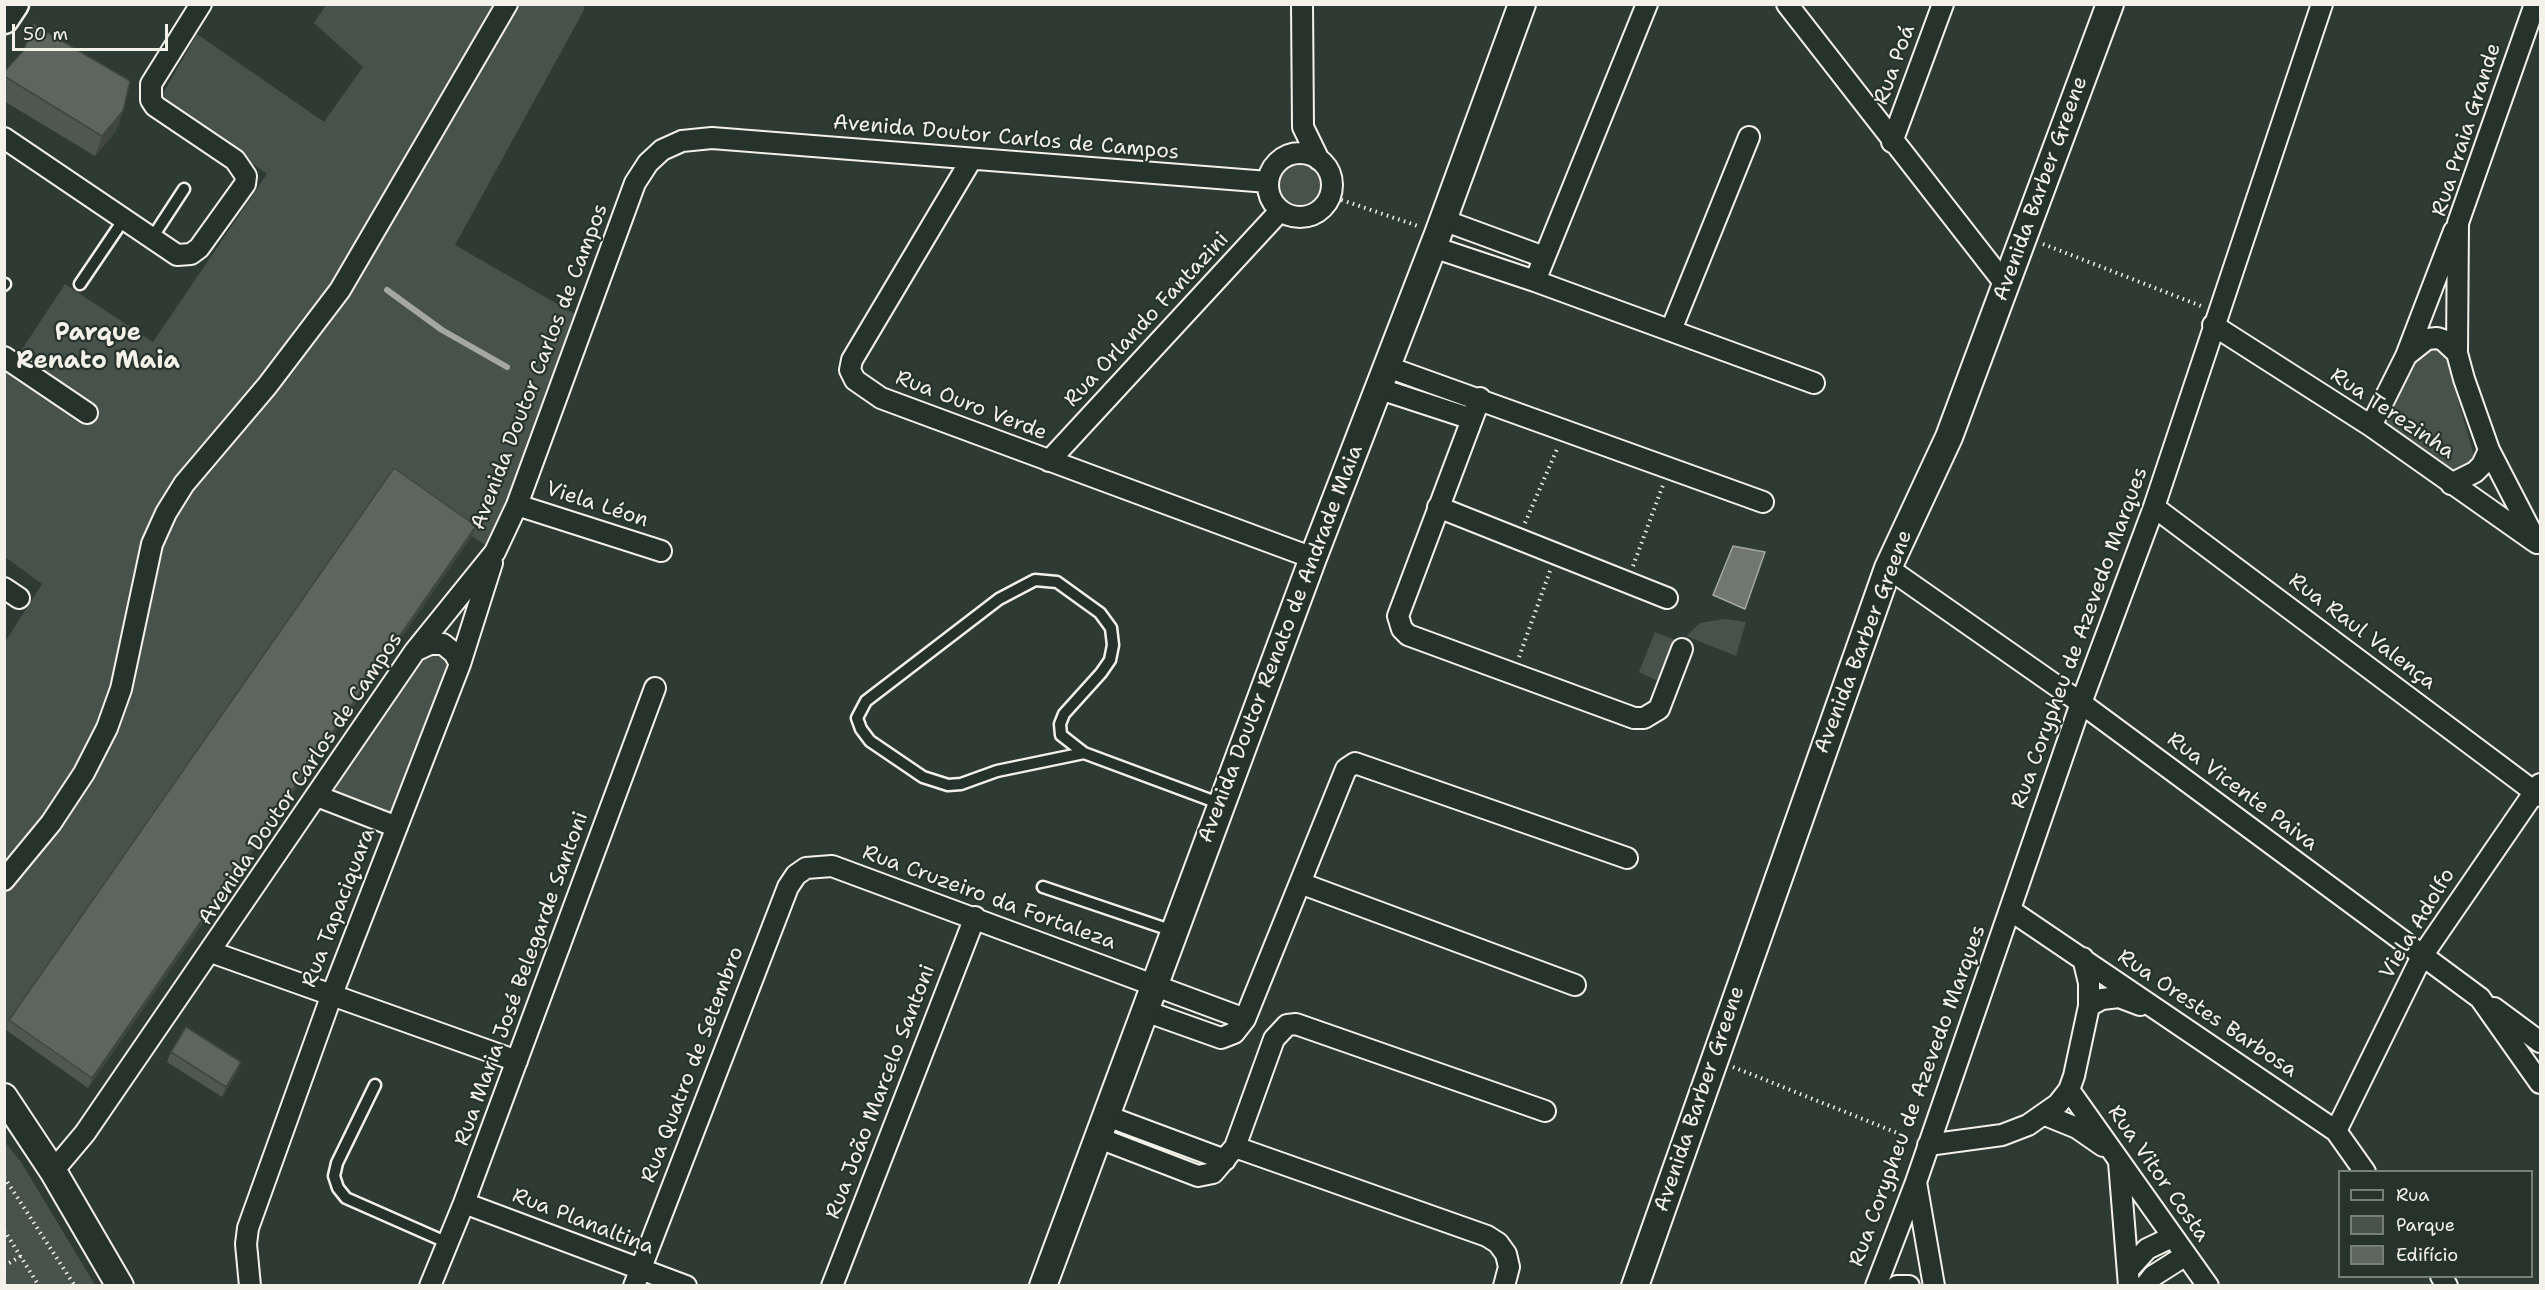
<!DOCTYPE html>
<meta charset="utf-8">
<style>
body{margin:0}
#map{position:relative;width:2545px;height:1290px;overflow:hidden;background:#2e3b34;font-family:"Shantell Sans",sans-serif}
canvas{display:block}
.frame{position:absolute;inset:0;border:6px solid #f4f1e8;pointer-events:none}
.legend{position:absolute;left:2338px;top:1170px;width:195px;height:108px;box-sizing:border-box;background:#26332d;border:2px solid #787f78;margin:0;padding:8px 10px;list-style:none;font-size:18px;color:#f4f1e8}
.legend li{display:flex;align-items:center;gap:12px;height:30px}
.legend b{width:30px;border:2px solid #787f78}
.scale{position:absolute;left:12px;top:24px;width:156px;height:27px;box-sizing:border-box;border:3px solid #f4f1e8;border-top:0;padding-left:8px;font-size:18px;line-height:21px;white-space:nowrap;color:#f4f1e8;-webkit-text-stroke:4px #26332d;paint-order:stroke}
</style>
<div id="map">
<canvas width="2545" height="1290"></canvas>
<div class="frame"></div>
<ul class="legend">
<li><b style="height:8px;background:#26332d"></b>Rua</li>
<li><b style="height:16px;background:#48524c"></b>Parque</li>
<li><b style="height:16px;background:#5c655e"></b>Edifício</li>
</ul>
<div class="scale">50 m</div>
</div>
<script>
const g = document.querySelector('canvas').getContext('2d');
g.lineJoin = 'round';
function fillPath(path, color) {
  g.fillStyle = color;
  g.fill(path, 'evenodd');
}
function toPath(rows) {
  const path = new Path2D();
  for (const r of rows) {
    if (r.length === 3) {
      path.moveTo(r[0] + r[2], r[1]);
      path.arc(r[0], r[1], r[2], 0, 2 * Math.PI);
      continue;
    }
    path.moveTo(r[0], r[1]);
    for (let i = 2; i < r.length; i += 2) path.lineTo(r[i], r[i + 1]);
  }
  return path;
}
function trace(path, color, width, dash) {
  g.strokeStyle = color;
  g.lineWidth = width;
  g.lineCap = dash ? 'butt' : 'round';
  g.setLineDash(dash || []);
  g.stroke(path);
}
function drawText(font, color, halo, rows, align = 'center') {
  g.font = font + ' "Shantell Sans",sans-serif';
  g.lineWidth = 4.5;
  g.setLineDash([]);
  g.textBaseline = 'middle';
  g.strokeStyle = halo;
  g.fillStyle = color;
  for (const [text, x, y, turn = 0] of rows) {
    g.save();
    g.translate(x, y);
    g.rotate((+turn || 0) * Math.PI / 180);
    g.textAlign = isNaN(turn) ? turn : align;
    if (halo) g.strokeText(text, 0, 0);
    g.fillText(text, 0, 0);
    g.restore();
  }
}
fillPath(toPath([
 [326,5,584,5,584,10,455,245,585,320,495,552,390,479,6,1030,5,642,42,584,5,557,5,367,84,411,19,354,65,284,153,342,267,174,161,97,197,34,324,122,363,67,314,23],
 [1300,185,28],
 [2436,344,2444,351,2474,456,2468,471,2454,475,2384,422,2398,386,2425,345],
 [1725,619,1746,622,1736,656,1686,636,1700,623],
 [1655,632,1675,640,1658,681,1639,672],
 [424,651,453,656,393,819,332,794],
 [4,1141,21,1162,95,1285,5,1285]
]), '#48524c');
const water = toPath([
 [1733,546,1765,552,1745,609,1713,595,1733,546]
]);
fillPath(water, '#6f7770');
trace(water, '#a4a8a0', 1.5);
trace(toPath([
 [387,290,442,330,507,367]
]), '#a4a8a0', 6);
const service = toPath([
 [152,238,184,189],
 [80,284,124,219],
 [4,285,5,284],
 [1084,753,997,771,961,784,948,785,923,777,870,741,861,729,857,718,866,701,999,599,1035,580,1057,582,1100,613,1111,628,1113,645,1110,660,1101,673,1064,714,1060,724,1061,735,1084,753,1221,804],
 [1043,887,1173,931],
 [375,1085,337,1163,334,1176,338,1188,346,1198,448,1243]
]);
const minor = toPath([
 [1302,4,1303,127,1319,160],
 [1787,4,2006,285],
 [2535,4,2458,223,2457,353,2464,379,2489,450,2537,543],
 [4,138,177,255,191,254,199,248,245,184,246,176,235,160,155,106,151,100,151,84,201,4],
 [1892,142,1943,4],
 [1300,185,32],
 [971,160,852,360,850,370,855,380,881,398,1313,558],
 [1443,220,1544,257],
 [1433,247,1535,281,1814,383],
 [1535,281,1647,4],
 [2213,325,2371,426,2534,541],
 [1671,330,1749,137],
 [2408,354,2427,339,2437,338,2443,340,2457,353],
 [4,357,87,413],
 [1385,366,1763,502],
 [1377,388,1472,419],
 [1480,398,1398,616,1402,629,1408,635,1634,718,1644,718,1659,709,1682,649],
 [2371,426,2406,356,2454,231],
 [1049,461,1280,211],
 [2451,484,2475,472,2482,465,2489,450],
 [517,505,661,551],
 [1438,507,1667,598],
 [2154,507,2540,796],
 [1888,568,2081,703,2480,998,2540,1083],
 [4,588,19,598],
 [415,651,430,644,443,644,454,653,460,664],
 [317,796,397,827],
 [4,880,51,823,84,773,107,728,121,689,152,544,166,513,184,484,267,386,340,290,507,4],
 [1300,883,1575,985],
 [2010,910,2336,1131,2365,1172],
 [211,952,517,1061],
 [2089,1006,2102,999,2119,997,2140,1005],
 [2494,1008,2540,1042],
 [1145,1011,1221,1038,1234,1033,1245,1019,1346,769,1355,763,1627,858],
 [2069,1090,2208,1286],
 [2045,1115,2077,1128,2103,1146],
 [1107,1116,1225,1160],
 [2336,1131,2422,956,2540,784],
 [1099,1138,1198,1176,1213,1173,1235,1147,1274,1039,1287,1025,1296,1024,1545,1111],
 [1928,1145,2002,1135,2028,1125,2058,1104,2069,1090,2074,1076,2089,1006,2089,983,2083,958],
 [1235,1147,1487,1236,1498,1243,1506,1254,1509,1267,1504,1286],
 [2119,1162,2129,1286],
 [53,1171,85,1133,415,651,495,552,517,505,635,183,648,163,662,150,682,141,712,138,1268,182],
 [1916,1182,1934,1286],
 [464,1203,686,1286],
 [2128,1270,2147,1249,2172,1237],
 [2441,1276,2447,1286],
 [250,1286,246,1244,248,1228,331,997,460,664,492,563],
 [430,1286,464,1203,655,688],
 [634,1286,788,887,796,875,806,868,832,866,1245,1019],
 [832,1286,975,917],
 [1876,1286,1916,1182,2081,703,2154,507,2322,4],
 [1897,1286,1909,1286],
 [2145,1286,2153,1276,2186,1255]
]);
const tertiary = toPath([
 [4,1097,53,1171,120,1286],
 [1043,1286,1313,558,1438,234,1522,4],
 [1635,1286,1888,568,1949,437,2110,4]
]);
const secondary = toPath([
 [4,19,14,4]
]);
trace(service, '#f4f1e8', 15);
trace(minor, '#f4f1e8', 24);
trace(tertiary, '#f4f1e8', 30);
trace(secondary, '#f4f1e8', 33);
trace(toPath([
 [1330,196,1418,226],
 [2043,244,2201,306],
 [1525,523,1558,447],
 [1633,566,1663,485],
 [1519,657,1550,571],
 [1733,1067,1910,1138],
 [4,1177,75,1286],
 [4,1230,39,1286],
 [4,1266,21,1256]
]), '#f4f1e8', 4, [1.5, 4.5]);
trace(service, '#26332d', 10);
trace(minor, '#26332d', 20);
trace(tertiary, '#26332d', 26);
trace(secondary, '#26332d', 28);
fillPath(toPath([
 [33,24,123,111,116,131,95,156,4,101,4,72,23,51],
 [472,536,88,1088,6,1030,9,1020],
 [171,1052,241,1062,237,1072,222,1097,167,1062]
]), '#4f5751');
fillPath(toPath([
 [123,111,116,131,95,156,102,136],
 [476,526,472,536,88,1088,92,1078],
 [241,1062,237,1072,222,1097,226,1087]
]), '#404742');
const building = toPath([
 [33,24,130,81,123,111,102,136,4,76,4,72,24,50,33,24],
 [394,468,476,526,92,1078,9,1020,394,468],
 [186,1027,241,1062,226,1087,171,1052,186,1027]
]);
fillPath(building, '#5c655e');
trace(building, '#404742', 1.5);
drawText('21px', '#f4f1e8', '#26332d', [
 ["Rua Poá",1895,65,-70],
 ["Rua Praia Grande",2467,130,-72],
 ["Avenida Doutor Carlos de Campos",1006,138,5],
 ["Avenida Barber Greene",2041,189,-70],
 ["Rua Orlando Fantazini",1147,320,-47],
 ["Avenida Doutor Carlos de Campos",540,367,-69],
 ["Rua Ouro Verde",971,406,21],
 ["Rua Terezinha",2392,414,34],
 ["Viela Léon",597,505,18],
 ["Rua Raul Valença",2362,632,37],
 ["Rua Corypheu de Azevedo Marques",2080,638,-70],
 ["Avenida Barber Greene",1864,642,-69],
 ["Avenida Doutor Renato de Andrade Maia",1281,644,-69],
 ["Avenida Doutor Carlos de Campos",301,779,-56],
 ["Rua Vicente Paiva",2242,792,37],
 ["Rua Cruzeiro da Fortaleza",989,898,20],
 ["Rua Tapaciquara",339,908,-69],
 ["Viela Adolfo",2418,924,-59],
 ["Rua Maria José Belegarde Santoni",522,979,-70],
 ["Rua Orestes Barbosa",2207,1014,34],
 ["Rua Quatro de Setembro",693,1065,-69],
 ["Rua João Marcelo Santoni",881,1092,-69],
 ["Rua Corypheu de Azevedo Marques",1918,1096,-70],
 ["Avenida Barber Greene",1700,1099,-71],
 ["Rua Vitor Costa",2158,1174,55],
 ["Rua Planaltina",583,1222,21]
]);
drawText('bold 24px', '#f4f1e8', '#26332d', [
 ["Parque",98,334],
 ["Renato Maia",98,362]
]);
</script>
